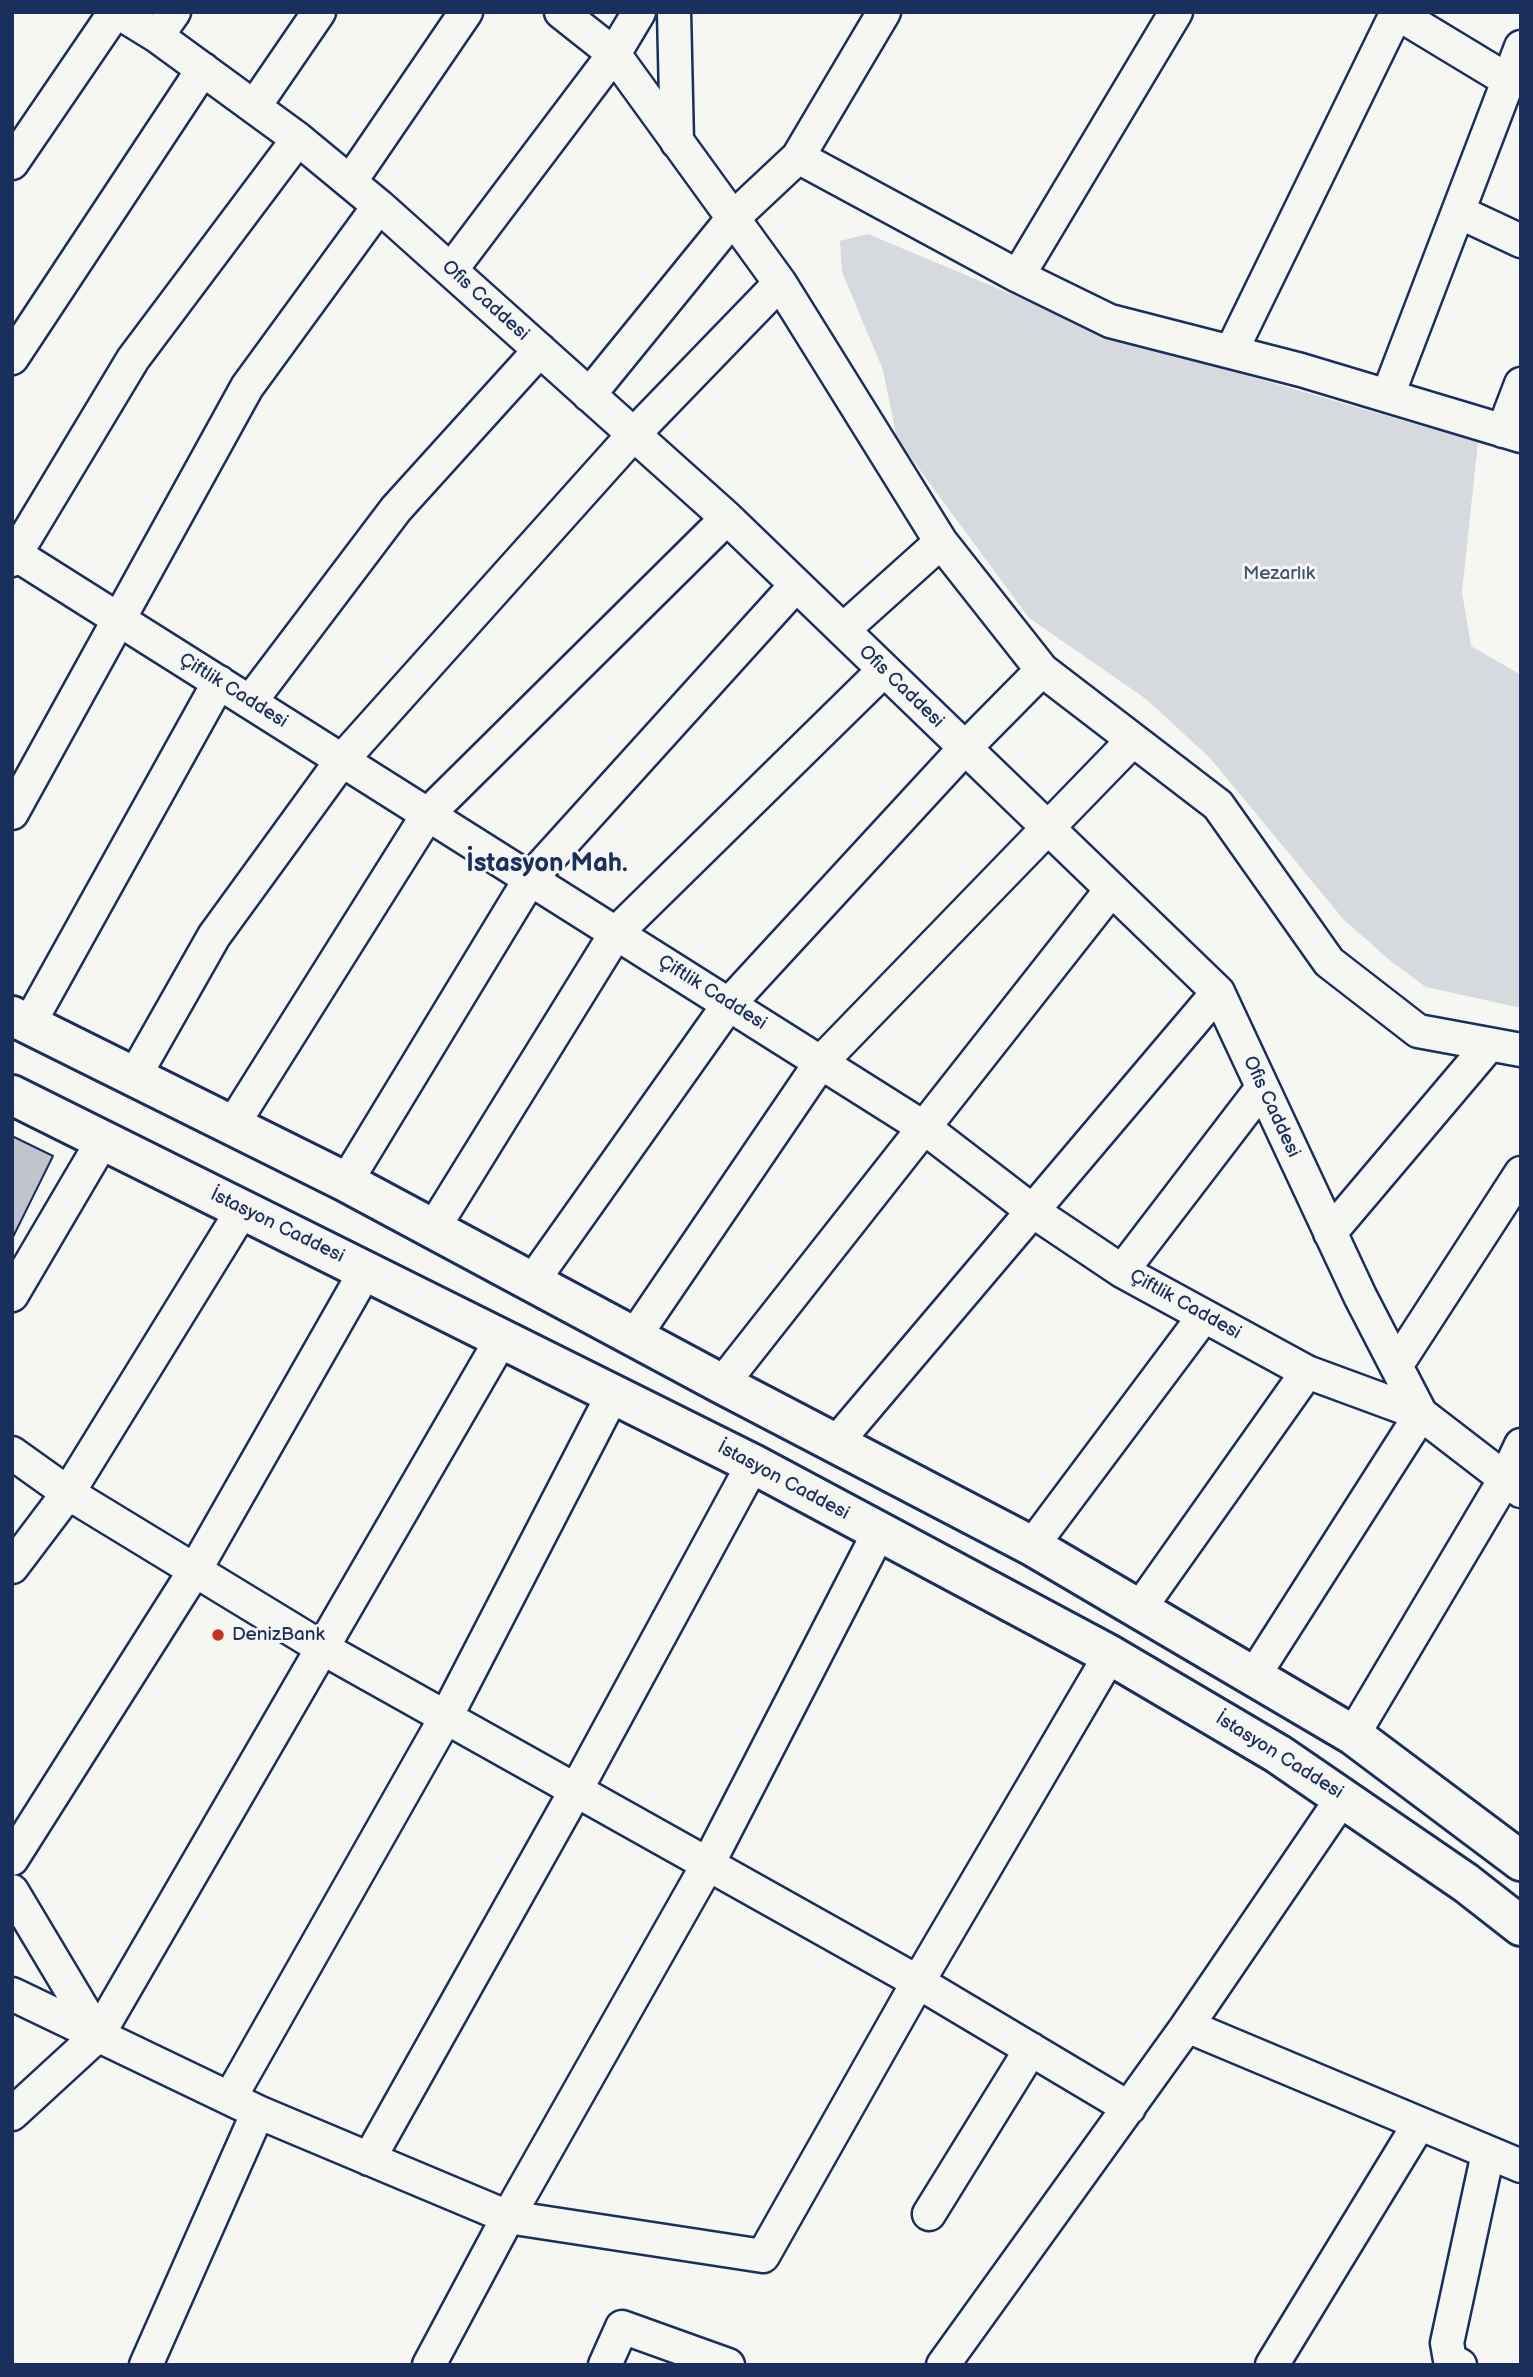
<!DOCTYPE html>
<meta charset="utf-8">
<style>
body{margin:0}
#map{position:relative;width:1533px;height:2377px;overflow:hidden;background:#f6f6f2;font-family:"Balsamiq Sans",sans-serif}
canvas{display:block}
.frame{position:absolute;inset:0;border:14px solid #1b2f5e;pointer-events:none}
</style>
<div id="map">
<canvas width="1533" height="2377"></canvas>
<div class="frame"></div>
</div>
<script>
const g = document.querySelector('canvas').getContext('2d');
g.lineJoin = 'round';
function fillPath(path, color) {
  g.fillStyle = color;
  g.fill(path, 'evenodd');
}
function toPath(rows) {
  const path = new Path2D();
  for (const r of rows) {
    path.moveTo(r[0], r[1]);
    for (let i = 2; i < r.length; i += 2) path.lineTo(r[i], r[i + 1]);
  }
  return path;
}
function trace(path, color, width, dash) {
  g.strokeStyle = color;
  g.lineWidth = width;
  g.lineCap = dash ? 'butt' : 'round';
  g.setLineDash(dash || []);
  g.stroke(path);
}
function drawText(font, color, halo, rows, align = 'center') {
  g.font = font + ' "Balsamiq Sans",sans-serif';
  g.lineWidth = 6;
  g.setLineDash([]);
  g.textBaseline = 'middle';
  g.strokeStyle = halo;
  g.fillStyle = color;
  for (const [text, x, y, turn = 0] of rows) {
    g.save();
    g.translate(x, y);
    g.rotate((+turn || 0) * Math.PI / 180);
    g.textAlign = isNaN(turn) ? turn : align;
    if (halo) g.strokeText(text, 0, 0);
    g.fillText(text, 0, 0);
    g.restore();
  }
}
fillPath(toPath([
 [868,234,1116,338,1478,442,1462,592,1471,646,1521,675,1521,1008,1426,987,1392,962,1344,920,1210,758,1146,699,1029,618,897,439,883,370,842,272,840,241]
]), '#d6d9dd');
const building = toPath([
 [12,1136,53,1156,12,1239,12,1136]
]);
fillPath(building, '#c0c4cd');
trace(building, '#1b2f5e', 2);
const minor = toPath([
 [118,12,157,36,298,139,379,206,727,518,1218,992,1360,1296,1421,1414,1521,1491],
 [561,12,614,54,780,283,941,542,1042,670,1218,805,1329,962,1418,1031,1521,1050],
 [674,12,677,142],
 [1395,12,1509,81],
 [157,36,174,12],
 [254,107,319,12],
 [798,157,884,12],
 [12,163,115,12],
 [350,182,466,12],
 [1459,212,1521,241],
 [451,270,614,54,639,12],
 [1018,276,1176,12],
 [1231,352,1397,12],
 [12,358,203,69],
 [589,395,733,218,798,157,1018,276,1110,321,1301,370,1521,436],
 [1388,395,1521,47],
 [1503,431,1521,384],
 [12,552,926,1129,1034,1212,1122,1271,1307,1372,1421,1414,1255,1674],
 [12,560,133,359,298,139],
 [843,630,941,542],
 [250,702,396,509,540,350],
 [12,813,247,387,379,206],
 [29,1024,219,682],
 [134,1077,214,936,342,760,634,434,780,283],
 [232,1126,428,814,727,518],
 [346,1182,530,879,796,585],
 [433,1229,616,933,884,670],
 [1330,1233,1489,1045],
 [1122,1271,1262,1088],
 [532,1282,729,1004,964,749,1042,670],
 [12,1295,103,1140],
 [634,1337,821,1062,1133,740],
 [1396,1366,1521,1173],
 [722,1384,1111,890],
 [835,1444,1218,992],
 [12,1453,68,1493,324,1649,918,1982,1129,2108],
 [1032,1546,1204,1316],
 [12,1567,68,1493,243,1209],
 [1140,1608,1307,1372],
 [1353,1735,1505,1479,1521,1445],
 [12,1859,195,1570,366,1270],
 [12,1891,98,2035],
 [12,1994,258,2112,508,2217,763,2256,918,1982,1110,1655],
 [1187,2026,1521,2166],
 [230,2098,446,1717,613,1394],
 [12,2114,98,2035,502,1338],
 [369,2159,576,1790,753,1464],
 [929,2214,1031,2049],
 [146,2365,258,2112],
 [429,2365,508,2217,708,1864,879,1532],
 [605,2365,622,2327,728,2365],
 [943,2365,1187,2026,1343,1797],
 [1272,2365,1419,2124],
 [1460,2365,1450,2360,1447,2343,1488,2153]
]);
const secondary = toPath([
 [12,1016,346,1182,722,1384,1032,1546,1353,1735,1521,1861],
 [12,1095,753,1464,1110,1655,1278,1754,1466,1883,1521,1926]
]);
trace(minor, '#1b2f5e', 37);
trace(secondary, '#1b2f5e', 44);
trace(minor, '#f6f6f2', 32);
trace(secondary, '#f6f6f2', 38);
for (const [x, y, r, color] of [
 [218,1635,7,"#c8321e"]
]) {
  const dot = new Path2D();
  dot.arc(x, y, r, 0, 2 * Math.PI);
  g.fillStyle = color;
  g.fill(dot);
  trace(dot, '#f6f6f2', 2.5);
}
drawText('19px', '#1b2f5e', '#f6f6f2', [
 ["Ofis Caddesi",485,301,42],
 ["Ofis Caddesi",901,687,44],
 ["Çiftlik Caddesi",233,691,32],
 ["Çiftlik Caddesi",712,993,32],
 ["Ofis Caddesi",1271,1107,65],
 ["İstasyon Caddesi",277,1226,26],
 ["Çiftlik Caddesi",1185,1305,29],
 ["İstasyon Caddesi",783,1481,28],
 ["İstasyon Caddesi",1279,1756,32]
]);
drawText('19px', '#405177', '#f6f6f2', [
 ["Mezarlık",1279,574]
]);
drawText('19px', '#1b2f5e', '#f6f6f2', [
 ["DenizBank",232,1635]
], 'left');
drawText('bold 26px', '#1b2f5e', '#f6f6f2', [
 ["İstasyon Mah.",547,864]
]);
</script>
